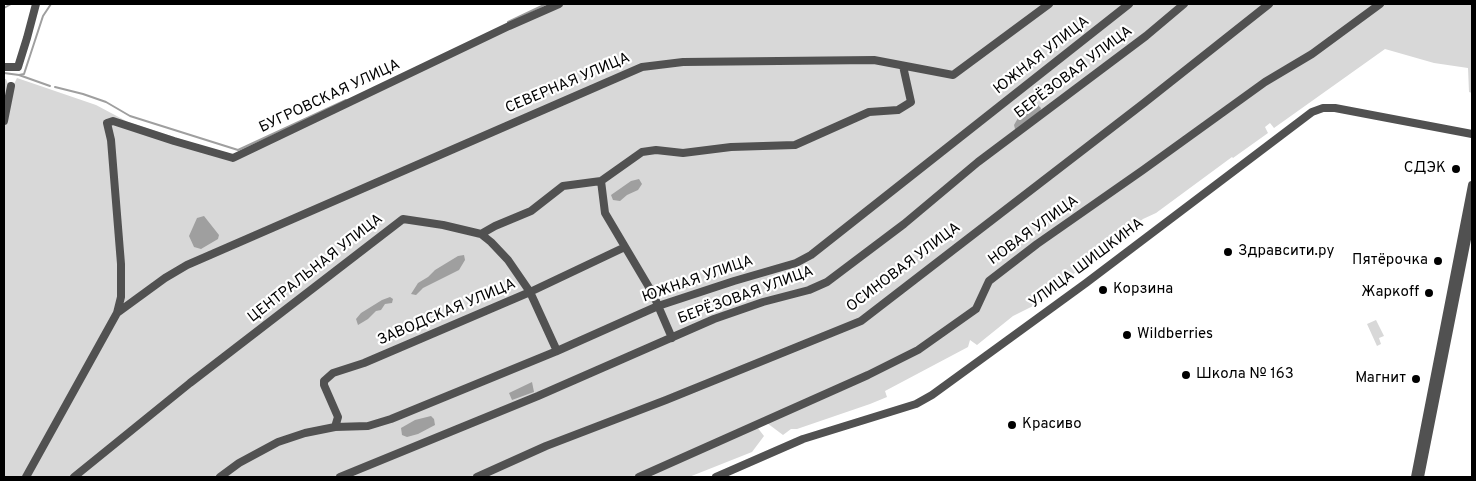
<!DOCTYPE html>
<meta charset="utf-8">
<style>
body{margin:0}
#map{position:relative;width:1476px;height:481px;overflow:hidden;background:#fff;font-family:Overpass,sans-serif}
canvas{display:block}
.frame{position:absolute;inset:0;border:5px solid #000;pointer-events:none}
</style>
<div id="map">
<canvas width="1476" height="481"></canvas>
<div class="frame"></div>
</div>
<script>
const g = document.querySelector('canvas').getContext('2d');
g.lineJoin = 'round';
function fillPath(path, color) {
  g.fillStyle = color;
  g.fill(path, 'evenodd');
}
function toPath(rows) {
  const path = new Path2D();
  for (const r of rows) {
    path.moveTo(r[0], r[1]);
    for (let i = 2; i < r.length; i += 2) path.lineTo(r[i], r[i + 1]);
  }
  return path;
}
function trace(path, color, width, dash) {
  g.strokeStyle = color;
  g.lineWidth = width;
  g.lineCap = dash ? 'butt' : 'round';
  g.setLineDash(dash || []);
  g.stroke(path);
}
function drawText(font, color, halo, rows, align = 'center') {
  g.font = font + ' Overpass,sans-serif';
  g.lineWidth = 4.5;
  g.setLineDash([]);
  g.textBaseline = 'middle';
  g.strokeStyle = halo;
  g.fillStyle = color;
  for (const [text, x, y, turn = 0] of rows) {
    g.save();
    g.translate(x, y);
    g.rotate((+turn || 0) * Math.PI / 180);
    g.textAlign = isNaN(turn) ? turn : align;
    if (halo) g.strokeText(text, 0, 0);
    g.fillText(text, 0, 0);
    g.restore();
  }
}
fillPath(toPath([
 [551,4,1472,4,1472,93,1469,92,1468,68,1434,63,1385,49,1274,128,1270,123,1265,127,1268,133,1233,158,1232,157,1156,213,1143,219,1033,306,1013,316,977,345,970,340,968,347,885,391,887,397,870,404,797,429,791,429,783,435,767,423,757,427,764,436,752,452,689,477,4,477,4,79,6,79,9,86,13,86,17,78,96,105,128,122,233,156],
 [1376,320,1384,336,1379,338,1381,344,1377,346,1367,324]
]), '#d8d8d8');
fillPath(toPath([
 [1038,105,1041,108,1040,112,1018,130,1015,129,1014,125,1018,118],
 [639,179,642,184,638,190,627,195,620,201,613,200,611,195,631,181],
 [204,216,219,235,218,239,201,249,194,247,189,236,197,218],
 [464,255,465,260,459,270,423,288,416,295,411,294,418,283,428,277,435,270,458,256],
 [390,297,393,299,392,303,385,304,381,310,376,311,368,319,358,325,356,319,361,313,382,300],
 [532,382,534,392,512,400,509,393],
 [431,416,434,419,435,425,418,434,407,437,402,435,401,428,415,420]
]), '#9f9f9f');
trace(toPath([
 [4,8,11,4],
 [508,22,546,4],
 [4,73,19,75],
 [50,86,19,75,24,74,43,16,51,4],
 [55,87,83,94,106,102,130,116,238,150,346,100]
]), '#9f9f9f', 2);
trace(toPath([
 [4,67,18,67,27,38,36,4],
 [4,121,11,86],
 [601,181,605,213,653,294,672,338],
 [481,234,491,242,508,260,530,292,557,351],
 [117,313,165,278,187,265,642,67,683,62,874,60,953,75,1049,4],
 [335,427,338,417,324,385,324,381,333,373,364,363,530,292,625,247],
 [26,477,117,313,121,297,121,264,111,140,107,123,113,121,174,141,233,158,509,26,559,4],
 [74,477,190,383,403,219,443,225,481,234,495,226,531,211,563,186,601,181,642,152,656,150,683,153,731,147,795,145,869,112,898,110,911,102,903,66],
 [220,477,239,463,278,442,305,433,335,427,368,426,391,419,557,351,658,306,734,281,796,263,811,255,1129,4],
 [340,477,538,396,714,319,763,302,809,290,827,282,904,224,978,162,1146,36,1184,4],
 [477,477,546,446,666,400,861,321,1144,103,1269,4],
 [639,477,868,375,918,350,976,309,989,281,1037,244,1143,170,1265,82,1312,54,1380,4],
 [716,477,803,439,916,404,932,395,1086,283,1312,112,1323,108,1335,108,1472,134],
 [1415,477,1472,185],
 [1420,477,1472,214]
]), '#515151', 8);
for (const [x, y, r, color] of [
 [1456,169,5,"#000"],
 [1228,252,5,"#000"],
 [1438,261,5,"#000"],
 [1103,290,5,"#000"],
 [1429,293,5,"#000"],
 [1127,335,5,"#000"],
 [1186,375,5,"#000"],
 [1416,379,5,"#000"],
 [1012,425,5,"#000"]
]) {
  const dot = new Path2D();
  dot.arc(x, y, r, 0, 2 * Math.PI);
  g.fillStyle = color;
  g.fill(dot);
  trace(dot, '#fff', 2);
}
drawText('15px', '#000', '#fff', [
 ["ЮЖНАЯ УЛИЦА",1042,56,-38],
 ["БЕРЁЗОВАЯ УЛИЦА",1074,73,-37],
 ["СЕВЕРНАЯ УЛИЦА",568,84,-23],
 ["БУГРОВСКАЯ УЛИЦА",330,97,-25],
 ["НОВАЯ УЛИЦА",1034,231,-36],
 ["УЛИЦА ШИШКИНА",1087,264,-37],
 ["ОСИНОВАЯ УЛИЦА",904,268,-37],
 ["ЦЕНТРАЛЬНАЯ УЛИЦА",316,269,-38],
 ["ЮЖНАЯ УЛИЦА",698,280,-19],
 ["БЕРЁЗОВАЯ УЛИЦА",746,296,-20],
 ["ЗАВОДСКАЯ УЛИЦА",447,313,-23]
]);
drawText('15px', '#000', '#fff', [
 ["СДЭК",1446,169,"right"],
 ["Здравсити.ру",1238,252],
 ["Пятёрочка",1428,261,"right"],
 ["Корзина",1113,290],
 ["Жаркoff",1419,293,"right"],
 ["Wildberries",1137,335],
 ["Школа № 163",1196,375],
 ["Магнит",1406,379,"right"],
 ["Красиво",1022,425]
], 'left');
</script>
